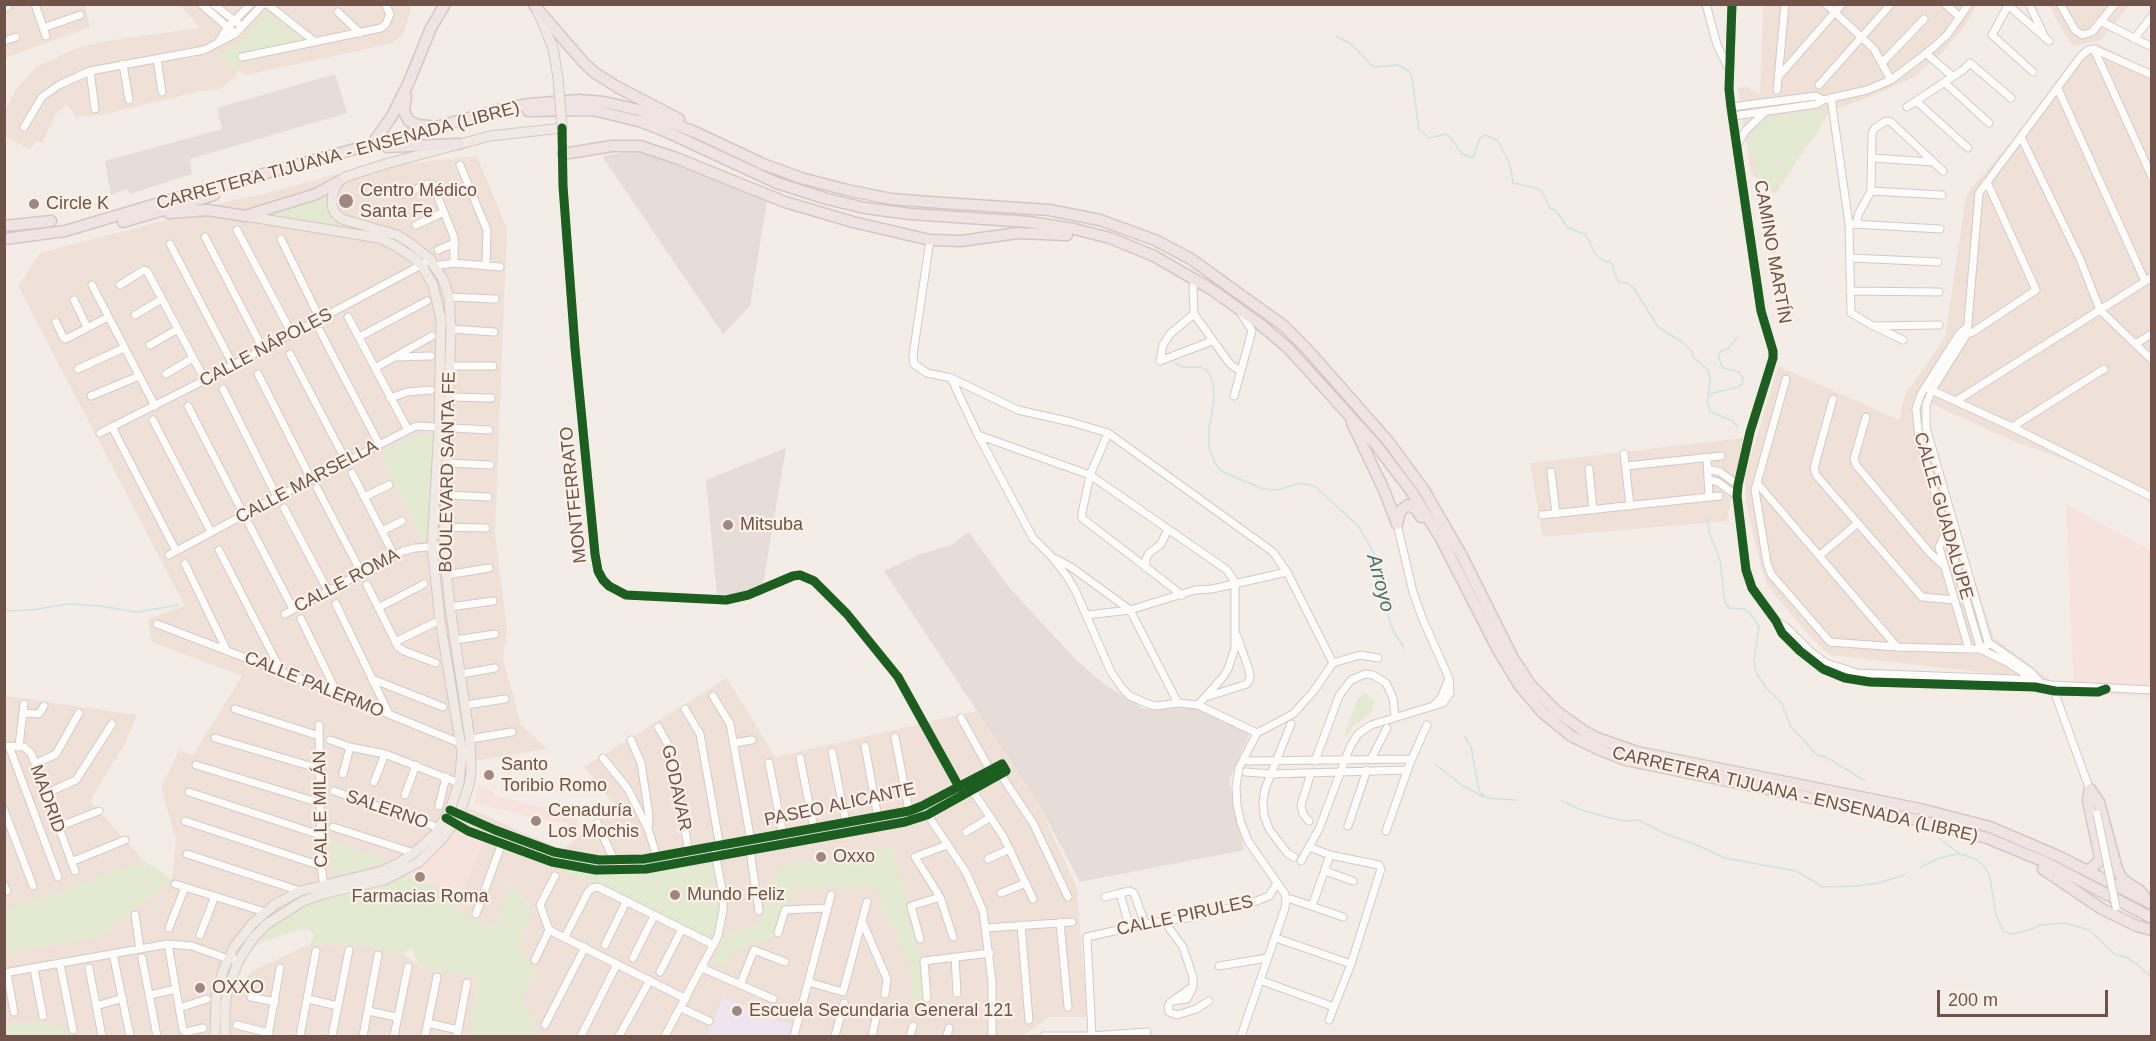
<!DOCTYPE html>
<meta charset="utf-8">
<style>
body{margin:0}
#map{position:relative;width:2156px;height:1041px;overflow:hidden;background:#f4ede7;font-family:Helvetica,sans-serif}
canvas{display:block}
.frame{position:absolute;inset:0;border:6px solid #6f524a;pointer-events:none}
.scale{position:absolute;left:1937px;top:990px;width:171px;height:27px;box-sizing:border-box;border:3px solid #6f524a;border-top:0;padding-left:8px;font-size:18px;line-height:21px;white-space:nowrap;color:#6f524a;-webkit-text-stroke:4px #fef1e7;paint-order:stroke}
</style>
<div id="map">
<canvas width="2156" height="1041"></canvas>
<div class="frame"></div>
<div class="scale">200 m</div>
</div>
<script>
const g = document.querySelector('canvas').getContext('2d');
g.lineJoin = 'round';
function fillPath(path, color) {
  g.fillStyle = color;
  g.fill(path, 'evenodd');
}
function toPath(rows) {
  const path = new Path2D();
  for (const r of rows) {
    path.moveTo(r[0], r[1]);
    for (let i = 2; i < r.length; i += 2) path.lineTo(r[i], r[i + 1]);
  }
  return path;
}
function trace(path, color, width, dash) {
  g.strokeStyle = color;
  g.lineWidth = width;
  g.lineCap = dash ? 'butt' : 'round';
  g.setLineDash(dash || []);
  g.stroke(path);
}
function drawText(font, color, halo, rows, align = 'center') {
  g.font = font + ' Helvetica,sans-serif';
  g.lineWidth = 4.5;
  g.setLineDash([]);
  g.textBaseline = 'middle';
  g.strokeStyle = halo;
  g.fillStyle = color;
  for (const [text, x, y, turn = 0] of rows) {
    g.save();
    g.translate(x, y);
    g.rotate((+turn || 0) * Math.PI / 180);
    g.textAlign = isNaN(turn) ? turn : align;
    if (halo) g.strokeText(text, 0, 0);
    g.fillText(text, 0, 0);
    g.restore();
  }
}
fillPath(toPath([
 [5,5,85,5,90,27,5,58],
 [180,5,410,5,411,10,403,34,399,38,389,44,246,75,238,71,235,78,219,89,201,91,102,115,76,117,67,104,55,116,42,143,36,141,30,149,5,136,4,112,17,88,36,67,77,48,112,40,200,28],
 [1763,5,1977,5,1964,27,1942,53,1914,77,1875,95,1830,111,1775,194,1751,173,1738,88,1746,87,1760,94],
 [2049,5,2129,5,2101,40,2073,46,2058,23],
 [2096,43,2151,70,2151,497,2109,476,2006,438,1928,402,1921,409,1923,437,1941,482,1994,638,2050,680,1831,655,1822,649,1800,625,1768,586,1761,568,1746,503,1745,476,1778,366,1899,420,1905,395,1945,337,1966,197,1973,186],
 [477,156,507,229,495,534,507,629,503,659,521,725,547,749,474,761,458,823,469,808,562,850,616,807,584,767,727,678,775,757,977,711,1037,801,1077,888,1087,1017,1049,1017,1022,1036,539,1036,521,995,533,968,521,950,521,935,534,910,509,882,497,928,458,911,462,897,404,875,375,889,328,898,311,898,267,924,245,958,227,1002,252,971,310,944,369,946,403,954,419,965,455,977,457,972,478,978,469,1036,82,1036,37,1021,5,1026,5,953,102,936,172,879,176,839,161,788,179,750,193,755,242,676,152,642,148,619,185,606,18,286,40,253,189,214,236,199,252,197,352,170],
 [1743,438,1727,521,1543,537,1530,463],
 [5,696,137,715,124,745,90,801,144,861,72,891,5,912]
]), '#efe1d7');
fillPath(toPath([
 [2066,504,2151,551,2151,697,2074,693],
 [478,786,493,791,493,795,579,816,576,830,571,829,567,823,548,821,474,803],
 [455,832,460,832,484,840,462,896,404,875]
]), '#f7e3dd');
fillPath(toPath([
 [335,74,347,113,190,159,192,174,130,194,127,189,111,195,105,161,222,129,217,108],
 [634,151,651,155,767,201,750,306,723,334,602,156],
 [786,448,763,584,733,595,717,595,706,480],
 [969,532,1007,585,1076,660,1104,684,1144,709,1200,708,1251,730,1229,781,1244,850,1080,882,1037,801,884,571,918,555,951,545]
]), '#e6ddd8');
fillPath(toPath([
 [723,997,792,1025,789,1036,706,1036]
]), '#eee5ef');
fillPath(toPath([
 [267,12,304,41,240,57,236,70,232,70,229,67,229,63,218,57,219,55,244,38],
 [1827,109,1819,130,1784,177,1771,189,1765,184,1762,183,1759,179,1754,154,1749,155,1747,149,1747,142,1752,129,1758,122,1766,118],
 [326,193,324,200,332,218,365,230,365,232,257,215],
 [428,433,436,435,432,542,423,543,380,454,417,435],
 [1365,693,1375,702,1370,714,1353,726,1347,736,1344,735,1358,698],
 [329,840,388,860,367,868,332,875],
 [892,847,920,951,926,1004,910,1000,912,973,874,886,793,889,775,936,736,951,725,966,713,962,726,934,760,922,780,866],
 [144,861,172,879,102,936,5,953,5,911],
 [713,864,719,914,718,924,710,940,595,883,561,872,563,867,592,873,611,874],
 [404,875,462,896,458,911,497,928,509,882,534,911,521,935,521,950,534,968,533,982,521,995,539,1036,469,1036,478,978,457,972,455,977,419,965,411,948,403,954,369,946,310,944,314,935,309,930,297,930,260,943,248,951,264,932,282,918,318,898,328,898,375,889],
 [867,1004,887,1011,883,1021,862,1017],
 [37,1021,82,1036,5,1036,5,1026]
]), '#e4e9d2');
trace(toPath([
 [1336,36,1351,44,1371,65,1375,67,1398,65,1409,71,1412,77,1419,130,1430,138,1446,134,1451,138,1462,154,1473,158,1480,138,1485,135,1498,141,1510,164,1513,183,1537,188,1542,191,1550,208,1557,212,1567,227,1586,235,1596,255,1606,262,1609,261,1613,265,1615,275,1619,282,1627,283,1634,288,1658,327,1682,342,1692,351,1694,358,1708,370,1710,379,1708,397],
 [1737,337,1728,349,1721,351,1718,357,1723,368,1739,372,1743,378,1742,384,1739,387,1713,393,1708,397,1707,403,1711,412,1733,421,1738,428],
 [1175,363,1183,367,1200,367,1207,370,1213,383,1214,400,1209,429,1209,448,1215,463,1221,471,1263,489,1278,490,1299,483,1315,486,1359,527,1377,559,1388,615,1393,630,1404,648],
 [1708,517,1707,521,1709,532,1720,560,1725,602,1729,608,1744,609,1750,613,1759,627,1754,661,1756,672,1766,688,1781,702,1791,727,1817,755,1826,757,1864,780],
 [4,611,31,610,68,604,100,606,137,612,179,605],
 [1465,737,1471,747,1479,791,1487,798,1515,800],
 [1435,764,1463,786,1484,797],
 [1562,801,1582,810,1606,817,1624,821,1638,820,1666,834,1692,843,1725,858,1796,871,1823,887,1856,886,1878,883,1905,875],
 [925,809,992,773],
 [1939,838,1960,854],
 [717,851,876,822,893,821,921,811],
 [562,859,604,866,632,866,713,852],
 [1921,867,1937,859,1952,855,1960,854,1976,859,1985,867,1990,878,1996,915,2004,932,2013,934,2032,929,2040,925,2065,923,2089,930,2116,955,2126,957,2137,964,2152,978]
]), '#cae5e4', 1.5);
const minor = toPath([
 [35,4,46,36],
 [201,4,231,30],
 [213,4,239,24],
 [267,4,314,41],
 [1706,4,1717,45,1728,67],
 [1732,4,1729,89,1731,107,1761,311,1773,351,1773,358,1750,432,1738,485,1737,496,1746,570,1752,588,1776,621,1782,633,1800,651,1823,669,1845,678,1870,682,2035,687,2055,691,2098,692,2106,689],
 [1826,4,1874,49,1891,80],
 [1945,4,1960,17],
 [2009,4,1992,35,2033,72],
 [2029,4,2043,33],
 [2060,4,2075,30,2082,35,2092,32,2115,4],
 [2009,6,2049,41],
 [4,7,7,7],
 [338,12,360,33],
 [2102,22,2152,47],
 [43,28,80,15],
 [2134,39,2152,16],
 [4,41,16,37],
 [219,41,228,27,251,4],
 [2094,49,2152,177],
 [2094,49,2152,75],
 [1927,54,1952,76],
 [242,57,381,28,386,24,390,14,385,4],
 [157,59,162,92],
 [1882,63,1924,19],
 [123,64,129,100],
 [90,71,95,109],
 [1779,76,1842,4],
 [1944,82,1989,123],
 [1819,85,1891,4],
 [2058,89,2145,281],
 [1777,90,1785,4],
 [1831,98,1849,224,1851,313,1873,326,1939,325],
 [1916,101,1968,148],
 [1731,107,1816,96,1823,100],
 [1907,107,1963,70,1970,63,2011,98],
 [1733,116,1817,104,1823,100,1867,90,1891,80,1933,48,1947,35,1969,4],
 [24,127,42,97,59,85,90,71,204,50,235,34,263,4],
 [562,128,563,186,575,348,595,554,598,571,603,580,609,586,626,595,726,600,748,595,793,576,800,575,814,581,847,614,898,677,959,787],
 [2021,137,2080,259,2100,310,2152,360],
 [1737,145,1746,130,1764,113],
 [1872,158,1932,162],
 [460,165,487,230,486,266],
 [1871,191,1942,195],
 [404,194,428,184,433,185,454,237,454,263],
 [1852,224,1940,229],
 [1856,224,1859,213,1871,191,1872,133,1875,128,1886,121,1891,122,1943,171],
 [416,225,444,212],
 [237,230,292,334],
 [205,237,263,349],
 [281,239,320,319],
 [930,240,913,355,914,364,927,373,951,378,1018,410,1071,422,1108,433,1165,474,1273,552,1287,572,1333,663],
 [170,244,233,365],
 [438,250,455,243],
 [1851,258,1938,262],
 [434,266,454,263,500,267],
 [92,285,155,406],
 [120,285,144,270,147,271,205,380],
 [1850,291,1939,292],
 [449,297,495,299],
 [74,300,87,327],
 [1194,314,1230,364,1240,371],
 [135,315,162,299],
 [348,317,408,430],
 [56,322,63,337,66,339,108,317],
 [1876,327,1903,340],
 [1966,328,1959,334,1921,394,1916,409,1919,439,1980,647,1982,650,2007,662,2021,671,2035,687],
 [451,329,494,332],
 [320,331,379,444],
 [1965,334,1973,332,2036,290,1987,182],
 [359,337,427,301],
 [2135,344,2152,334],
 [150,345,178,329],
 [290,354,346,461],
 [395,357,431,356],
 [1160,361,1163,345,1170,334,1194,314,1193,287,1195,279],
 [1160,361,1212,341],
 [449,366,493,366],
 [375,368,432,336],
 [78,369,124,348],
 [166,374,193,358],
 [258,374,311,479],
 [951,378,978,435,1033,538,1052,557,1068,578,1076,592,1111,672,1122,688,1130,696,1148,704,1156,706,1178,703,1198,705,1257,733],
 [1786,379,1755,490,1767,563,1771,574,1830,642,1897,647,1969,649,1981,649,1989,644],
 [223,389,277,497],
 [1929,389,2012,427,2152,497],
 [91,396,139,376],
 [1234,396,1252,331,1242,315],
 [449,397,491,398],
 [390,398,407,392,431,390],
 [1833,399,1814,468,1816,475,1922,597,1954,600],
 [1956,401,2152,277],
 [188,406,244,515],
 [1866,417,1854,459,1856,465,1930,553,1944,566],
 [153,420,211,532],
 [112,427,176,551],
 [2012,427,2104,369],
 [100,433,205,380,425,263],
 [1108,433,1090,475,1082,513,1082,518,1182,595],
 [978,435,1090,475,1227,570,1235,582,1235,648,1228,669,1223,677,1198,705],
 [1624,454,1630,506],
 [1707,458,1709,497],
 [447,463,490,465],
 [1626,466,1721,456],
 [1589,469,1593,510],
 [1708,469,1720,472,1738,485],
 [1551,472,1556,514],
 [352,473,394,555],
 [1708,479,1718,482,1737,496],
 [1757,483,1897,647],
 [317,488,362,574],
 [445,495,488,497],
 [364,497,389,485],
 [284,508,328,591],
 [1542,515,1719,496],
 [249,524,293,609],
 [444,527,486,528],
 [382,531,402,521],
 [1946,532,1939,547,1969,649],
 [219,550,281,671],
 [169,555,277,497,416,426,489,430],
 [1819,556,1858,523],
 [1056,559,1071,567,1130,610,1178,703],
 [185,564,227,651],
 [1146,568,1146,559,1149,553,1161,544,1168,529],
 [446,575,489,568],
 [367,585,398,647,404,651,436,663],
 [336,604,389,714],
 [450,607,493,601],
 [378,608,424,584],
 [285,614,403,551,415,548,444,546],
 [1087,615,1130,610,1195,590,1212,589,1287,572],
 [301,619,337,693],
 [1776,621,1787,628,1810,651,1826,663,1857,673,2015,679,2052,685,2152,690],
 [157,624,337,693,462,744],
 [455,640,495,634],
 [395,642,440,620],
 [461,674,495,668],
 [372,679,443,707],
 [2042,688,2040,682,2031,672,1988,642,1929,438,1926,427,1926,405,1932,390,1967,334,1979,193,2081,56,2088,50,2094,49],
 [2053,688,2091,793],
 [713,696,730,724,751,841],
 [1206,697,1247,684,1250,678,1249,670,1237,636],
 [1435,704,1441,698,1449,678],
 [466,705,505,699],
 [235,709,319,736],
 [685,709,700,734,720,847],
 [23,713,39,714,44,706],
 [961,718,990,770],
 [1291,724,1265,789,1263,801,1264,815,1269,829,1288,854,1294,857],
 [319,725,321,866,324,887],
 [658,727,670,748,689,852],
 [1257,733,1293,714,1313,692,1333,663,1360,655,1378,658],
 [895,737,909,811],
 [215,738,320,769],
 [470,739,512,732],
 [330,740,350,747,385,754,459,783],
 [631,740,641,763,649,815,648,829],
 [734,743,752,740],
 [4,746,24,747,31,753,75,871],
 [9,746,58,877],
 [19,746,24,704],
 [865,746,878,818],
 [832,752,846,823],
 [603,758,628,789,648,829,657,857],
 [800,758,814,829],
 [1371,759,1387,728],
 [1248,761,1412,759],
 [1315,761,1339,696,1351,680,1365,674,1373,675,1386,683,1393,698,1395,717],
 [769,763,783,835],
 [35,764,56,754,79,713],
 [196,765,320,803],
 [1246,772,1271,774,1408,770],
 [343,774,350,747],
 [1001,775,1033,823,1068,897],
 [374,782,385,754],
 [972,790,1003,836,1033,899],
 [334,791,440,828],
 [189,792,320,835],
 [45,794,76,780,112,724],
 [405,795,416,765],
 [439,806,446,777],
 [4,810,33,886],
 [925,811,966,872,983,911,992,982,992,1036],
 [450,820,468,831,552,862,596,870,646,869,905,822,927,815,1006,771,1002,764,922,806,909,811,644,859,599,860,563,854,507,835,455,813],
 [185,821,321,866],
 [1309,821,1303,814,1301,805,1311,773],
 [597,823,614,860],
 [1348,826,1367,770],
 [58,827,99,811],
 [333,827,414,853],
 [1386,831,1410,763,1427,725],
 [966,832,991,817],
 [947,845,915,857,940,897,953,937],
 [1309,847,1330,855,1379,865,1381,869,1351,964,1329,1020],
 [750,851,759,911],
 [187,854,300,891],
 [988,859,1010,849],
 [1301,861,1319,829,1350,747,1358,734,1371,725,1443,703,1450,693,1449,678,1423,620,1413,592,1397,524],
 [71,862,125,840],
 [1325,871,1353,881],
 [175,884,265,912],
 [4,885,7,891],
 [1001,893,1026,883],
 [1120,893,1130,929],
 [1105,897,1129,891,1134,893,1145,924],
 [1291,899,1343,917],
 [1312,906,1330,855],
 [476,914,502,843],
 [135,915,140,949],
 [862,921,887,979,885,994],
 [1060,922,1068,1007],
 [1167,922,1169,928,1183,947,1193,977,1193,987,1187,999,1172,1001,1169,1004,1168,1007,1169,1012,1177,1015,1196,1009,1209,1001],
 [1021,925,1029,1020],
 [169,928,185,887],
 [986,928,1072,922],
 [549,930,686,999],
 [778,933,785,910,827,908],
 [200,935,215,896],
 [565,937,588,892,592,888,598,887,714,945],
 [920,939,911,906,940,897],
 [1279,939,1351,964],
 [168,944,183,1030,186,1032,203,1028],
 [605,945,626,902],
 [113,954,130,1036],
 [955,957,957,993],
 [142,958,157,1036],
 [633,958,654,916],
 [535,960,549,930,540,905,555,876],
 [60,964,73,1030],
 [1219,966,1267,958],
 [89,968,102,1036],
 [702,968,773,999],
 [34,969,43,1016],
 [660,972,682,929],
 [4,973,168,944,192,946,228,959,239,960],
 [7,973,14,1012],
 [808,982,843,992,867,902],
 [1265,982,1334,1007],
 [740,985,754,950,785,962],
 [150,995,176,989],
 [251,997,275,1002],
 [927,998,924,961,990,953],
 [308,999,338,1006],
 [1172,1001,1192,987],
 [96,1006,123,998],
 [179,1008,207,999],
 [681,1008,709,1021],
 [368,1011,397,1017],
 [428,1023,458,1030],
 [237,1025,269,1033],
 [545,1025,585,947],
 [268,1036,280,968],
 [300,1036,316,951],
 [332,1036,349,950],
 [363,1036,378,955],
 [394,1036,408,967],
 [425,1036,437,977],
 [457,1036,467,983],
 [581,1036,617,964],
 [619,1036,650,980],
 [665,1036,718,936,723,910,723,895,715,853],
 [794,1036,831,895],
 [835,1036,844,1003],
 [872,1036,876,1018],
 [910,1036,913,1026],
 [947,1036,949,1028],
 [1044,1036,1092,1036,1147,1032],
 [1092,1036,1087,937,1145,924,1193,917,1254,902,1269,896,1276,885],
 [1241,1036,1285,908,1286,901,1285,894,1248,841,1241,823,1237,805,1236,787,1239,768,1257,733]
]);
const major = toPath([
 [538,12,553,48,558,78],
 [215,1036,216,997,223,971,234,947,252,924,274,905,300,891,382,871,397,864,414,853,435,834,450,810,459,783,462,753,440,620,432,547,439,428,441,319,433,285,422,266,415,259,396,246,379,238,245,216],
 [225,1036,225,1007,228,988,239,960,253,938,267,924,303,901,326,893,384,880,419,862,441,840,459,815,469,785,471,773,470,739,450,607,444,546,451,329,449,297,443,279,434,266,430,259,410,243,397,235,342,219,335,213,332,206,333,191,338,182,345,177,385,164,490,136,562,128]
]);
const highway = toPath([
 [534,5,584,63,595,73,619,88,679,119],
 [406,96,404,112,409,121,418,125,429,126],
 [528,111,593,110,642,122,667,132,777,183,827,199,865,208,910,214,1029,222,1074,229,1110,238,1154,256,1211,289,1260,324,1288,348,1376,445,1411,491,1440,537,1498,650,1519,685,1543,713,1571,736,1600,750,1626,760,1918,820,1987,838,2045,862,2152,918],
 [373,143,392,116,408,84,431,28,445,4],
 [387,147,459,144],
 [563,154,612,146,640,146,676,158,785,202,853,222,930,240,961,241,1018,233,1067,235],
 [169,213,208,210,245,216,316,194,338,182],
 [123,222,214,195],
 [4,226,51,221],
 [4,239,65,231,193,193,502,109,529,104,579,100,604,102,639,110,695,132,763,164,801,178,847,190,891,199,929,202,1049,210,1100,220,1155,240,1191,259,1284,326,1306,348,1388,441,1424,490,1462,556,1513,658,1530,684,1556,711,1584,731,1597,738,1637,752,1920,809,1990,827,2058,856,2152,904],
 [1352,423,1384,490,1397,524],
 [1397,524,1401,510,1408,505,1416,509,1421,517],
 [2090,789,2099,802,2117,869,2123,880,2139,890,2146,898],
 [2043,869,2102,909,2137,926,2152,930],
 [2088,871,2098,862,2100,858,2088,800,2090,789]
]);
trace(minor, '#d3cac5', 9);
trace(major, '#d3c9c4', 11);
trace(highway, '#d3c9c4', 13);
trace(minor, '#fdfcfb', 7);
trace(major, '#f1eae4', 9);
trace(highway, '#efe4e3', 10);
const minorBridge = toPath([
 [2097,814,2116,907]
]);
const majorBridge = toPath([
 [558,78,562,128]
]);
trace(minorBridge, '#d3cac5', 9, []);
trace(majorBridge, '#d3c9c4', 11, []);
trace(minorBridge, '#fdfcfb', 7);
trace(majorBridge, '#f1eae4', 9);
trace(toPath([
 [1732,4,1729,89,1731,107,1761,311,1773,351,1773,358,1750,432,1738,485,1737,496,1746,570,1752,588,1776,621,1782,633,1800,651,1823,669,1845,678,1870,682,2035,687,2055,691,2098,692,2106,689],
 [562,128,563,186,575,348,595,554,598,571,603,580,609,586,626,595,726,600,748,595,793,576,800,575,814,581,847,614,898,677,959,787],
 [446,818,468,831,552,862,596,870,646,869,905,822,927,815,1006,771,1002,764,922,806,909,811,644,859,599,860,554,852,495,830,450,810]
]), '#1b5e20', 9);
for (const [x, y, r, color] of [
 [346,201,8,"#9e8881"],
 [34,204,6,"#9e8881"],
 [728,525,6,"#9e8881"],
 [489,775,6,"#9e8881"],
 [536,821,6,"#9e8881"],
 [821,857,6,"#9e8881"],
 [420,877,6,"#9e8881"],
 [675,895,6,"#9e8881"],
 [200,988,6,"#9e8881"],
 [737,1011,6,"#9e8881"]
]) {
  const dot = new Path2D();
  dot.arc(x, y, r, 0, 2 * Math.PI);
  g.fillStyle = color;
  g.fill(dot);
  trace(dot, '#fef1e7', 2);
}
drawText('18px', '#6f524a', '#fef1e7', [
 ["CARRETERA TIJUANA - ENSENADA (LIBRE)",338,156,-15],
 ["CAMINO MARTÍN",1772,252,80],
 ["CALLE NÁPOLES",266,348,-28],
 ["BOULEVARD SANTA FE",448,472,-89],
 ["CALLE MARSELLA",307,482,-28],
 ["MONTFERRATO",574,495,-96],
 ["CALLE GUADALUPE",1943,516,74],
 ["CALLE ROMA",347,581,-28],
 ["CALLE PALERMO",314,685,22],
 ["GODAVAR",676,788,78],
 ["CARRETERA TIJUANA - ENSENADA (LIBRE)",1795,795,13],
 ["MADRID",47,799,70],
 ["PASEO ALICANTE",840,805,-12],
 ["CALLE MILÁN",321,809,-91],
 ["SALERNO",387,810,19],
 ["CALLE PIRULES",1185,916,-12]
]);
drawText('18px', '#6f524a', '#fef1e7', [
 ["Centro Médico",360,191],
 ["Santa Fe",360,212],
 ["Circle K",46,204],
 ["Mitsuba",740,525],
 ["Santo",501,765],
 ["Toribio Romo",501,786],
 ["Cenaduría",548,811],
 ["Los Mochis",548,832],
 ["Oxxo",833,857],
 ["Mundo Feliz",687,895],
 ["Farmacias Roma",420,897,"center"],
 ["OXXO",212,988],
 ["Escuela Secundaria General 121",749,1011]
], 'left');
drawText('italic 20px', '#407374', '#fef1e7', [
 ["Arroyo",1380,583,75]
]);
</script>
